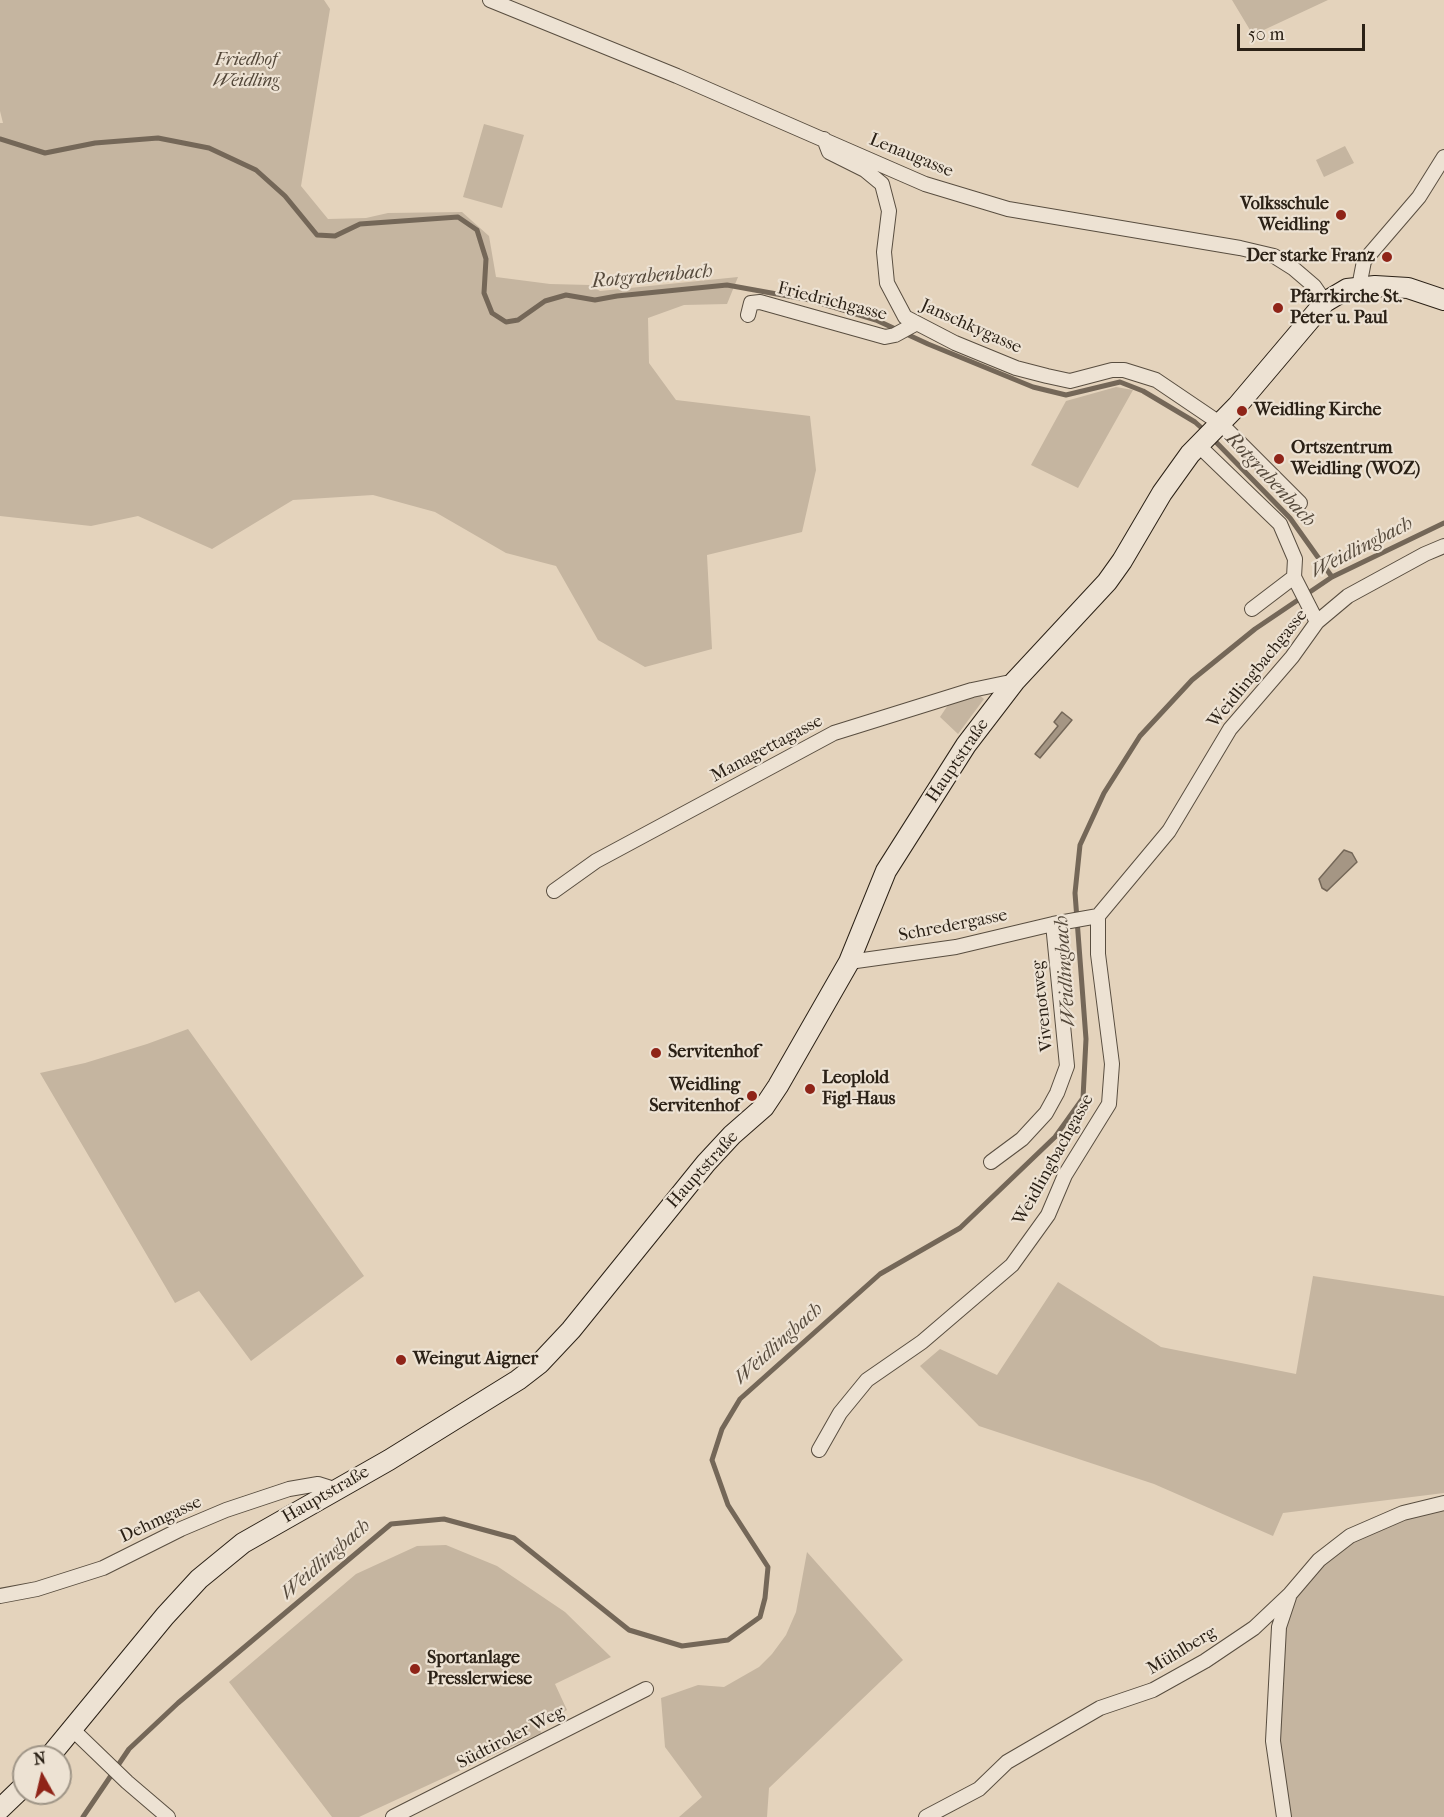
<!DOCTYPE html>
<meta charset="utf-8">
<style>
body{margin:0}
#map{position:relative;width:1444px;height:1817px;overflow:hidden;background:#e4d3bc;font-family:"IM FELL French Canon",serif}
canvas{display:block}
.north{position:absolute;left:12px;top:1745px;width:60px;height:60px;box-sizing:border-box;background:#ede2d3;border:2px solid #9f9587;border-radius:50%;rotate:352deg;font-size:16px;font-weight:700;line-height:24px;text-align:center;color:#2b2116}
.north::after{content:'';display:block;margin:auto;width:21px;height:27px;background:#8f2418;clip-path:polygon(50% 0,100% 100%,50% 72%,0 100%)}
.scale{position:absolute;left:1237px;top:24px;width:128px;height:27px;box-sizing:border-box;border:3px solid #2b2116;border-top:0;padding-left:8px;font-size:18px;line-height:21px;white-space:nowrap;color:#2b2116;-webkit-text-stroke:4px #ede2d3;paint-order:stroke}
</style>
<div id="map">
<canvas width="1444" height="1817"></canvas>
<div class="north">N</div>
<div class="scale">50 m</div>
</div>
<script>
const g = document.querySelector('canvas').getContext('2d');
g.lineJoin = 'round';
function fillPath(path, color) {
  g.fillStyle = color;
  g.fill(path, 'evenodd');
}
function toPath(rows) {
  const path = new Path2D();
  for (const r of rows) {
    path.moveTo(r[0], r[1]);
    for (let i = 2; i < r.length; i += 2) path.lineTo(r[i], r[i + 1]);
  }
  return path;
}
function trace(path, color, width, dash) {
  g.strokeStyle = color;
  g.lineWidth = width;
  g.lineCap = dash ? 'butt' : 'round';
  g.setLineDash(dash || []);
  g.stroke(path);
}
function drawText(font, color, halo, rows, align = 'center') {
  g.font = font + ' "IM FELL French Canon",serif';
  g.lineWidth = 4.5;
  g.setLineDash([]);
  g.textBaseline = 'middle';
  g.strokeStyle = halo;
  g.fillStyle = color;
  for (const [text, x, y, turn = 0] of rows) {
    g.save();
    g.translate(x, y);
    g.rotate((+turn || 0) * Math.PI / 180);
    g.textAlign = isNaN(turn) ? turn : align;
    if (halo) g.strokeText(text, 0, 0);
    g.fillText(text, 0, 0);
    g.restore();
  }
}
fillPath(toPath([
 [0,0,324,0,330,9,301,186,328,219,366,218,388,213,462,212,489,236,496,277,550,284,590,285,600,291,738,277,727,304,684,305,648,318,649,363,676,400,810,416,816,470,802,532,707,555,712,649,645,667,598,640,556,566,506,553,435,512,373,495,293,500,212,549,138,516,91,526,0,516,0,123,3,123,0,111],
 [1232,0,1328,0,1253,35],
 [484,124,524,135,502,208,463,197],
 [1345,146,1354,163,1324,177,1316,160],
 [1116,387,1133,390,1078,488,1031,465,1066,401],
 [978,694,984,699,958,734,940,717,950,702],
 [188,1029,364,1276,251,1361,199,1291,175,1303,40,1073,85,1063,147,1044],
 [1313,1276,1444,1296,1444,1493,1283,1513,1273,1536,1154,1484,979,1426,920,1366,940,1349,997,1375,1058,1282,1161,1347,1296,1374],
 [1444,1503,1444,1817,1284,1817,1273,1741,1279,1627,1319,1560,1350,1536],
 [446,1545,497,1566,565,1612,611,1657,555,1684,567,1710,539,1725,541,1733,359,1817,332,1817,229,1682,356,1574,417,1546],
 [807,1552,903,1660,769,1788,767,1817,679,1817,702,1797,665,1747,661,1698,698,1685,724,1687,759,1667,772,1654,786,1635,796,1612]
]), '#c5b5a0');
const water = toPath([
 [1062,712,1072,720,1040,758,1035,754,1058,726,1054,722,1062,712],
 [1344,850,1352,853,1357,862,1327,891,1322,888,1319,879,1344,850]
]);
fillPath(water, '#a59684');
trace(water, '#746758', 1.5);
trace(toPath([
 [0,139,45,153,95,143,158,138,209,148,256,170,285,196,317,235,335,236,360,224,458,217,477,230,486,259,484,293,492,313,506,322,518,320,545,301,566,295,595,300,617,296,727,285,810,300,876,320,928,344,1033,387,1066,395,1120,382,1143,391,1195,422,1205,431],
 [1212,438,1290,518,1332,577],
 [83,1817,129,1749,178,1703,391,1524,444,1519,514,1538,629,1630,682,1646,728,1640,760,1617,765,1598,768,1567,728,1505,712,1460,722,1429,740,1399,880,1274,960,1228,1055,1137,1083,1098,1086,1039,1075,893,1080,845,1104,793,1140,736,1192,680,1255,629,1332,577,1444,523]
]), '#746758', 5);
const street = toPath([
 [490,0,677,76,925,184,1008,209,1240,248,1274,256,1293,268,1314,286,1325,302],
 [824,139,829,152,865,170,882,184,889,211,884,252,887,283,905,317,955,343,1016,368,1047,376,1070,381,1112,370,1124,370,1156,380,1221,424,1300,503],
 [1359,287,1364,261,1419,197,1444,157],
 [748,315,751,303,760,302,885,337,895,335,915,324],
 [1198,445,1280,524,1295,559,1294,577,1317,622],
 [1252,609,1294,577],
 [554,891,596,861,834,733,972,690,1015,681],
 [849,962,956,947,1053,924,1098,916],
 [991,1162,1022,1139,1046,1113,1057,1093,1067,1066,1053,924],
 [819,1450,840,1413,867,1380,922,1342,1012,1265,1048,1215,1065,1175,1109,1104,1112,1064,1098,954,1098,916,1169,831,1230,729,1292,657,1317,622,1348,596,1425,554,1444,546],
 [0,1596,37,1589,103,1568,181,1529,226,1510,289,1489,318,1484,337,1490],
 [72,1729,127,1782,168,1817],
 [393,1817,646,1689],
 [926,1817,979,1789,1007,1762,1100,1708,1153,1690,1205,1661,1254,1628,1290,1594,1319,1560,1350,1536,1403,1513,1444,1503],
 [1284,1817,1273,1741,1279,1627,1289,1597]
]);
const secondary = toPath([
 [49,1757,165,1616,199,1579,243,1543,389,1460,518,1380,540,1363,571,1330,706,1163,732,1135,764,1107,778,1086,849,962,886,871,966,745,1015,681,1107,582,1122,561,1162,493,1190,454,1237,406,1325,302,1347,289,1375,286,1408,288,1444,300],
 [0,1809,24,1786]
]);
trace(street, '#594e40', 16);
trace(secondary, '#2b2116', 22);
trace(street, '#ede2d3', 14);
trace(secondary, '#ede2d3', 20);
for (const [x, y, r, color] of [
 [1341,215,6,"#8f2418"],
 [1387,257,6,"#8f2418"],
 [1278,308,6,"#8f2418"],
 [1242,411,6,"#8f2418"],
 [1279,459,6,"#8f2418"],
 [656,1053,6,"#8f2418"],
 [810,1089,6,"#8f2418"],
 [752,1096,6,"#8f2418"],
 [401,1360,6,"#8f2418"],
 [415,1669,6,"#8f2418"]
]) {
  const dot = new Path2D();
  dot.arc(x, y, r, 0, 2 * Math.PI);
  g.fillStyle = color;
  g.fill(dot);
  trace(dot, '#ede2d3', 2);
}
drawText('italic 18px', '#524638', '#ede2d3', [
 ["Friedhof",246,61],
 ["Weidling",246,82]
]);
drawText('18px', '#2b2116', '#ede2d3', [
 ["Lenaugasse",911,156,22],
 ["Friedrichgasse",832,302,14],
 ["Janschkygasse",971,327,24],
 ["Weidlingbachgasse",1258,669,-51],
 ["Managettagasse",767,749,-28],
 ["Hauptstraße",958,761,-56],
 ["Schredergasse",953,926,-11],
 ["Vivenotweg",1043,1006,-96],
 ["Weidlingbachgasse",1054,1160,-61],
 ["Hauptstraße",703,1170,-48],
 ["Hauptstraße",326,1495,-30],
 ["Dehmgasse",161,1520,-25],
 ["Mühlberg",1182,1651,-31],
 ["Südtiroler Weg",511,1738,-27]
]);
drawText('bold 18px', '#2b2116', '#ede2d3', [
 ["Volksschule",1329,205,"right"],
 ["Weidling",1329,226,"right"],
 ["Der starke Franz",1375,257,"right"],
 ["Pfarrkirche St.",1290,298],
 ["Peter u. Paul",1290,319],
 ["Weidling Kirche",1254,411],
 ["Ortszentrum",1291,449],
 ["Weidling (WOZ)",1291,470],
 ["Servitenhof",668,1053],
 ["Leoplold",822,1079],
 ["Figl-Haus",822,1100],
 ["Weidling",740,1086,"right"],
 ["Servitenhof",740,1107,"right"],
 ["Weingut Aigner",413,1360],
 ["Sportanlage",427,1659],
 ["Presslerwiese",427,1680]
], 'left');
drawText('italic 20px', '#564a3c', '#ede2d3', [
 ["Rotgrabenbach",652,277,-5],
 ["Rotgrabenbach",1270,480,47],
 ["Weidlingbach",1362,548,-27],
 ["Weidlingbach",1066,971,-94],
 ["Weidlingbach",779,1344,-42],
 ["Weidlingbach",326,1560,-41]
]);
</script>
